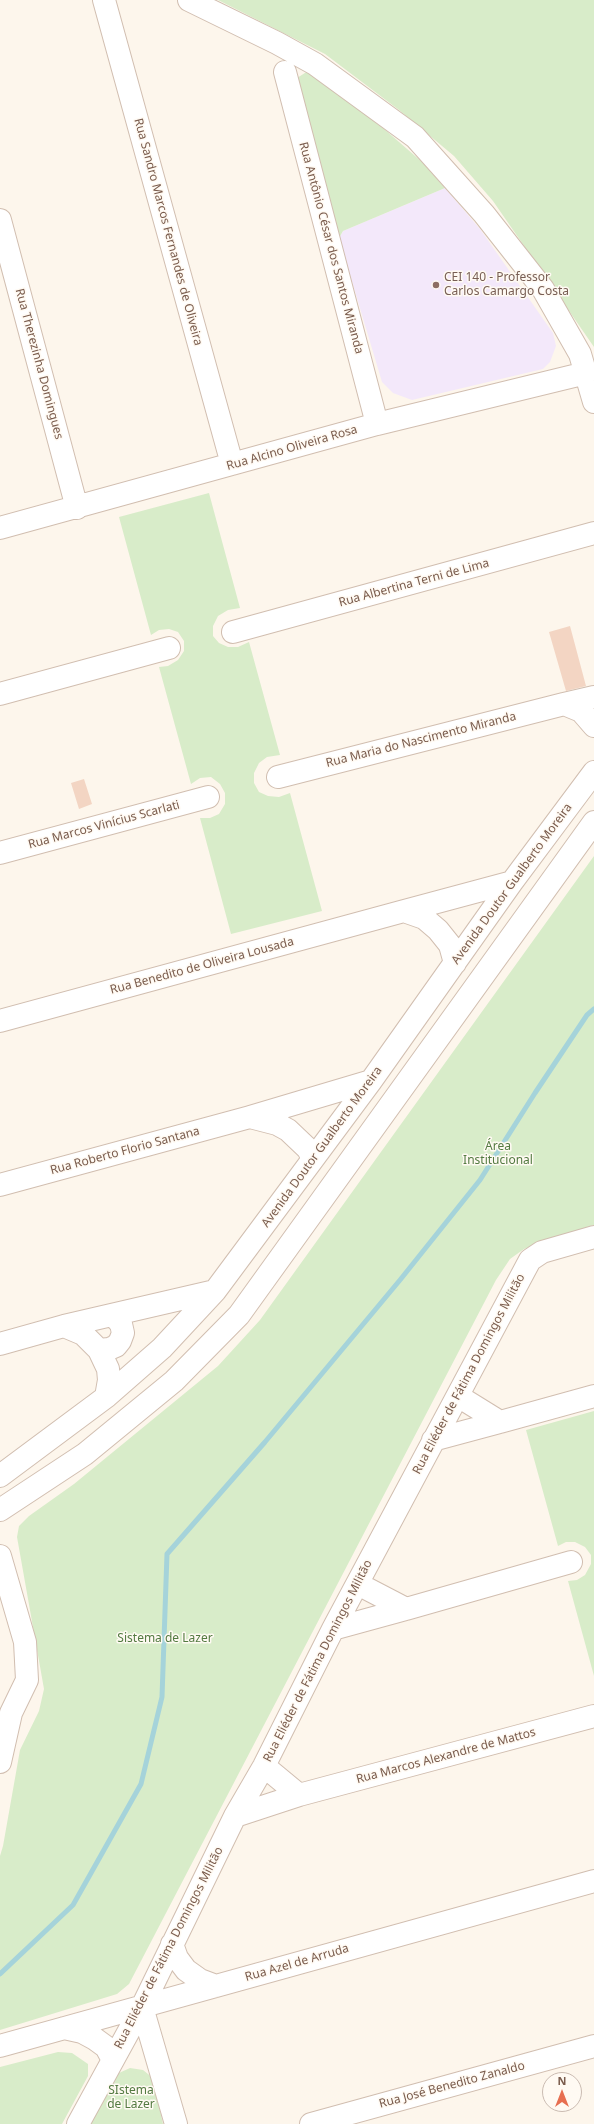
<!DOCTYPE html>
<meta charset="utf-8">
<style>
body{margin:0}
#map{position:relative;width:594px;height:2124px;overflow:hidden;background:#fdf6ec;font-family:"Noto Sans",sans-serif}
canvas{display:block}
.north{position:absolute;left:542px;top:2072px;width:40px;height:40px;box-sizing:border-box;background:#fffaf3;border:1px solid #cabbb1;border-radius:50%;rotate:0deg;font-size:11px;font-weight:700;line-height:16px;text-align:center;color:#7a5c4d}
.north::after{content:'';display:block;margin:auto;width:14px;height:18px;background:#e76f51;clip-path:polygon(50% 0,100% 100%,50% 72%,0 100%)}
</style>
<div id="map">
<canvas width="594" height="2124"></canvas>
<div class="north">N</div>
</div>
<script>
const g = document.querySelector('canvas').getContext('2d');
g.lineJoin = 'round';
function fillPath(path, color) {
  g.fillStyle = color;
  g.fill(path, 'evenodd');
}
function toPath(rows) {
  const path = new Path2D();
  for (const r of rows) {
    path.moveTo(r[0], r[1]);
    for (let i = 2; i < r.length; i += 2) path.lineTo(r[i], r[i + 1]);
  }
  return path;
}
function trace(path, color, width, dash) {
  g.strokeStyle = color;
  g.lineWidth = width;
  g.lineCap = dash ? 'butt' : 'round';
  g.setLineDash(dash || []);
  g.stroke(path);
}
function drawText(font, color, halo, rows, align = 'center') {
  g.font = font + ' "Noto Sans",sans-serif';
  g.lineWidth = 3;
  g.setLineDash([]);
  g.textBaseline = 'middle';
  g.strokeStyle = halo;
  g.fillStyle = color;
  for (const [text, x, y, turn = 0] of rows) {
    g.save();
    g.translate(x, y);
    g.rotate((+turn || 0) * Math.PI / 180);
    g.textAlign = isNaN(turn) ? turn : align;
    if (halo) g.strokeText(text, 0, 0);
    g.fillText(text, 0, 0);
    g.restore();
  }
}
fillPath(toPath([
 [445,188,480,229,553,333,556,346,550,362,543,369,412,400,393,393,382,382,339,238,343,231]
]), '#f3e8fa');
fillPath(toPath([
 [218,0,594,0,594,347,493,201,454,156,399,110,325,54],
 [308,71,383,128,422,162,445,188,343,231,339,238,297,78],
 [209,493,240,608,228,610,218,616,213,626,213,636,219,643,228,647,238,647,249,642,280,755,267,757,259,763,254,773,254,783,259,792,268,796,279,797,290,793,322,911,231,934,200,818,210,818,219,814,225,804,225,793,220,784,211,777,200,778,191,784,159,667,168,666,178,660,184,651,184,641,178,632,169,629,159,630,151,635,119,517],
 [594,856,594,1225,545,1240,524,1249,510,1259,496,1280,129,1984,117,1994,0,2030,0,1856,3,1846,20,1750,39,1711,44,1689,17,1537,19,1526,29,1516,74,1484,218,1366,260,1320],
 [594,1411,594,1676,568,1581,577,1580,585,1575,591,1564,591,1555,585,1547,575,1542,566,1542,558,1546,526,1430],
 [58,2052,72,2053,88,2064,88,2076,62,2124,0,2124,0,2067],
 [130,2068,143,2070,153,2078,163,2124,89,2124,111,2082,119,2073]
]), '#d8ecc9');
trace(toPath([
 [0,1974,73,1905,141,1784,162,1697,167,1554,265,1442,400,1280,480,1180,535,1093,587,1015,594,1009]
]), '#a5d3da', 5);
fillPath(toPath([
 [570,626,586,686,566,691,549,632],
 [84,779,92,804,79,809,71,783]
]), '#f3d5c3');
const minor = toPath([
 [104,0,232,464],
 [189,0,277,43,315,64,415,137,484,214,543,289,580,354,594,402],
 [285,72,377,424],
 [0,220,77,508],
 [0,528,377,424,586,373],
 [233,632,594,533],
 [0,694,169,648],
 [594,697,564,704,581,711,594,726],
 [278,777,564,704],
 [0,853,208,797],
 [455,963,450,945,438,930,424,918,404,911,512,882],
 [0,1021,404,911],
 [313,1159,308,1149,288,1130,277,1124,250,1117,371,1081],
 [0,1185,250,1117],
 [64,1326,83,1334,99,1350,108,1369,109,1380,106,1397],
 [0,1344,64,1326,215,1291],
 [99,1350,109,1349,116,1346,120,1341,123,1333,121,1324,113,1315],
 [500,1422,594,1396],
 [433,1440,500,1422,458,1396],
 [0,1476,106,1397,162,1348,215,1291,371,1081,512,882,594,772],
 [0,1510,85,1454,174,1381,239,1315,594,822],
 [0,1556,25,1642,27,1680,11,1713,0,1762],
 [406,1609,571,1562],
 [333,1629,406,1609,358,1584],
 [299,1795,594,1716],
 [235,1816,299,1795,264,1766],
 [172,1944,177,1958,186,1970,200,1980,216,1986],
 [142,2007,176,2124],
 [64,2028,82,2032,95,2039,106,2047,113,2060],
 [0,2046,594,1881],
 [78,2124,142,2007,235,1816,264,1766,333,1629,530,1260,542,1252,594,1237],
 [311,2124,594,2046]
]);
trace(minor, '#d1beb0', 24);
trace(minor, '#fff', 22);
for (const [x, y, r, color] of [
 [436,285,4,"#8d6e63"]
]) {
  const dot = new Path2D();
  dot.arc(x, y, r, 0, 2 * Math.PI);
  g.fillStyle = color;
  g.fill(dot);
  trace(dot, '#fffaf3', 1.5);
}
drawText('12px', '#7a5c4d', '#fffaf3', [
 ["Rua Sandro Marcos Fernandes de Oliveira",168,232,75],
 ["Rua Antônio César dos Santos Miranda",331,248,75],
 ["Rua Therezinha Domingues",39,364,75],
 ["Rua Alcino Oliveira Rosa",292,448,-16],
 ["Rua Albertina Terni de Lima",414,583,-15],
 ["Rua Maria do Nascimento Miranda",421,740,-14],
 ["Rua Marcos Vinícius Scarlati",104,825,-15],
 ["Avenida Doutor Gualberto Moreira",512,884,-54],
 ["Rua Benedito de Oliveira Lousada",202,966,-15],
 ["Avenida Doutor Gualberto Moreira",322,1147,-54],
 ["Rua Roberto Florio Santana",125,1151,-15],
 ["Rua Eliéder de Fátima Domingos Militão",469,1374,-62],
 ["Rua Eliéder de Fátima Domingos Militão",318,1661,-63],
 ["Rua Marcos Alexandre de Mattos",446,1756,-15],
 ["Rua Eliéder de Fátima Domingos Militão",169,1948,-63],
 ["Rua Azel de Arruda",297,1963,-16],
 ["Rua José Benedito Zanaldo",452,2085,-15]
]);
drawText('12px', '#785e54', '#fffaf3', [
 ["CEI 140 - Professor",444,278],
 ["Carlos Camargo Costa",444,292]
], 'left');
drawText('12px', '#537a41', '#fffaf3', [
 ["Área",498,1147],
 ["Institucional",498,1161],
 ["Sistema de Lazer",165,1639],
 ["SIstema",131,2091],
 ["de Lazer",131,2105]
]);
</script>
